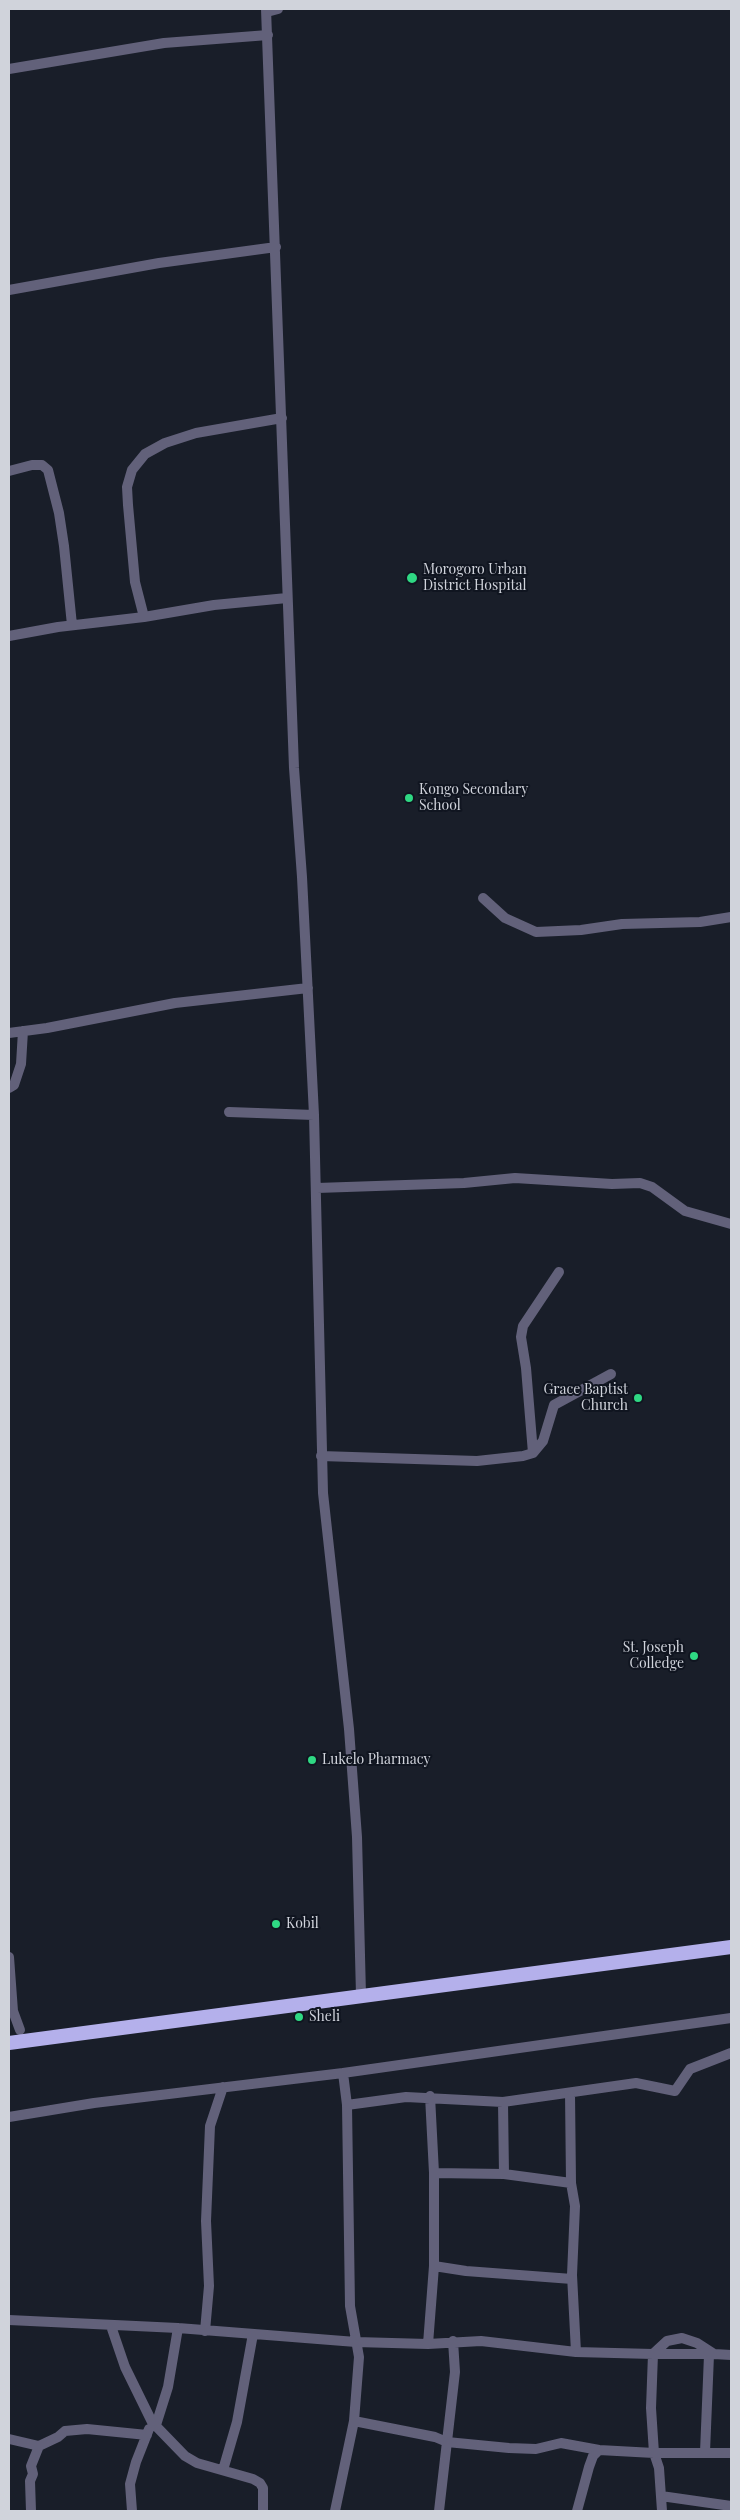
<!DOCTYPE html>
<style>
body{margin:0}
#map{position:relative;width:740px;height:2520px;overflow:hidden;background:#191e29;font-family:"Playfair Display",serif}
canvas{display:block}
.frame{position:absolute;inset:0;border:10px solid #d0d3db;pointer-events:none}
</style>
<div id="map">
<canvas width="740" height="2520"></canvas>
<div class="frame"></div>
</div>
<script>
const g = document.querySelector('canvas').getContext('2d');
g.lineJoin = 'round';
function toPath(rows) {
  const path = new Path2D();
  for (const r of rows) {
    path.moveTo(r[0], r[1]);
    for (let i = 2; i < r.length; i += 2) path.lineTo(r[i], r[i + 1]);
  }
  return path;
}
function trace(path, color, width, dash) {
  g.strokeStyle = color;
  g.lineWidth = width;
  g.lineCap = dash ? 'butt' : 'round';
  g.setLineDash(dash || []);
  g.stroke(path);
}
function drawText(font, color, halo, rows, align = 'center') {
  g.font = font + ' "Playfair Display",serif';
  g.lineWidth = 4;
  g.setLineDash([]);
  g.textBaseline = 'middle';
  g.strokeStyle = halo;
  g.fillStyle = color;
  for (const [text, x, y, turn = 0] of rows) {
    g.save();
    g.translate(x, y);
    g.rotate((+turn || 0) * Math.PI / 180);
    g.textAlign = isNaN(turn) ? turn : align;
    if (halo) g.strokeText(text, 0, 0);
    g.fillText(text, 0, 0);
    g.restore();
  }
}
trace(toPath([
 [266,9,294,768,302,877,314,1115,323,1493,349,1729,357,1837,361,1995],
 [267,12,278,9],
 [9,69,164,43,268,35],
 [9,290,159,263,276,247],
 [9,471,32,465,42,465,48,470,59,513,64,546,72,625],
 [144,617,135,582,128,505,127,487,132,470,145,454,165,443,196,433,282,418],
 [9,636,58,627,144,617,214,605,287,598],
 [483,898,505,918,536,932,581,930,622,924,700,922,731,917],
 [9,1033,47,1028,175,1003,308,988],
 [9,1088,14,1085,21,1064,23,1031],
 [229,1112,314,1115],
 [317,1188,464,1183,515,1178,612,1184,640,1183,652,1187,685,1211,731,1224],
 [533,1453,526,1368,521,1337,523,1326,559,1272],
 [321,1456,477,1461,523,1456,533,1453,543,1441,554,1405,611,1374],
 [9,1957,13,2011,20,2030],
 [570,2093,571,2183,575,2206,572,2275,576,2352],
 [503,2102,504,2174],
 [347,2105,406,2097,503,2102,636,2083,675,2091,690,2069,731,2053],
 [9,2117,94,2103,343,2073,731,2018],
 [434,2173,504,2174,571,2183],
 [434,2266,466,2271,572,2279],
 [9,2320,178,2328,356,2342,428,2344,481,2341,576,2352,653,2354,667,2341,682,2338,697,2343,714,2354,731,2355],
 [111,2326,125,2367,152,2422,185,2456,197,2463,253,2479,260,2483,263,2488,263,2511],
 [205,2331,209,2286,206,2221,210,2126,223,2087],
 [428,2344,434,2266,434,2173,430,2096],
 [354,2421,435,2437,447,2442,509,2448,536,2449,561,2443,599,2450,654,2453,731,2453],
 [156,2425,168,2387,178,2328],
 [9,2439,39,2446],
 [705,2452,709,2355],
 [223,2470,237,2422,253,2334],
 [661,2496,731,2506],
 [31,2511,30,2481,33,2474,31,2466,39,2446,58,2437,65,2431,87,2429,147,2435],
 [132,2511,130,2484,136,2462,149,2429],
 [335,2511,354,2421,359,2357,350,2306,347,2105,343,2073],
 [439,2511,455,2372,453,2341],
 [577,2511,589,2467,593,2456,599,2450],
 [662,2511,659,2468,654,2453,651,2408,653,2354,714,2354]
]), '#62617a', 10);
trace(toPath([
 [9,2043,731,1947]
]), '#b4b0eb', 14);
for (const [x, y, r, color] of [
 [412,578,6,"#2fd883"],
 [409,798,5,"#2fd883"],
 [638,1398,5,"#2fd883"],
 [694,1656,5,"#2fd883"],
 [312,1760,5,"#2fd883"],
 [276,1924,5,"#2fd883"],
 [299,2017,5,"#2fd883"]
]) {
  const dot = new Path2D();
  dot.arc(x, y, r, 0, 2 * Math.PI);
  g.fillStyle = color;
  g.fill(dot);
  trace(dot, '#101520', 2);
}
drawText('14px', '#d0d3db', '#101520', [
 ["Morogoro Urban",423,570],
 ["District Hospital",423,586],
 ["Kongo Secondary",419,790],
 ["School",419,806],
 ["Grace Baptist",628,1390,"right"],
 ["Church",628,1406,"right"],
 ["St. Joseph",684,1648,"right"],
 ["Colledge",684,1664,"right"],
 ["Lukelo Pharmacy",322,1760],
 ["Kobil",286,1924],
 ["Sheli",309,2017]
], 'left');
</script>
